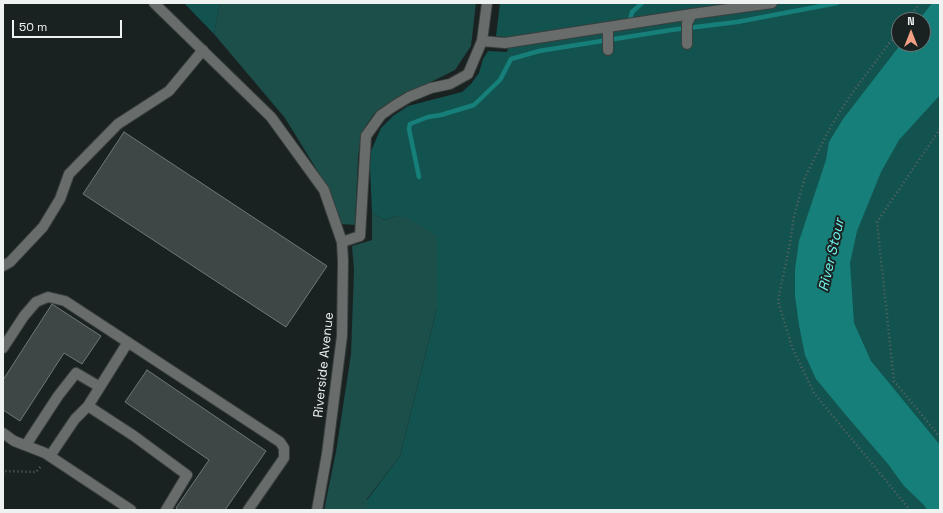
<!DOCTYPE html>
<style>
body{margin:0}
#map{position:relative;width:943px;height:513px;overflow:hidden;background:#1a2221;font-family:"Space Grotesk",sans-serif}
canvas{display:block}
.frame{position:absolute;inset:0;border:4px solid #eef3f2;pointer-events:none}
.north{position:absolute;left:891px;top:12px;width:40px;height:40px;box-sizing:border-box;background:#1a2221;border:1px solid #6f7675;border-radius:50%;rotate:0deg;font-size:11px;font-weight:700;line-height:16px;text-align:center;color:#eef3f2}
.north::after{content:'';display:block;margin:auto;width:14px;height:18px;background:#f39f83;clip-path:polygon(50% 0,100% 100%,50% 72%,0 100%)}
.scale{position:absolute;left:12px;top:20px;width:110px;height:18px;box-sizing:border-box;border:2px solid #eef3f2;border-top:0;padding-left:5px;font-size:12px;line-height:14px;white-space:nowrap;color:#eef3f2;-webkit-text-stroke:3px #1a2221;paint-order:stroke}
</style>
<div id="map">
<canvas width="943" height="513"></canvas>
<div class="frame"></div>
<div class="north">N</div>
<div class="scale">50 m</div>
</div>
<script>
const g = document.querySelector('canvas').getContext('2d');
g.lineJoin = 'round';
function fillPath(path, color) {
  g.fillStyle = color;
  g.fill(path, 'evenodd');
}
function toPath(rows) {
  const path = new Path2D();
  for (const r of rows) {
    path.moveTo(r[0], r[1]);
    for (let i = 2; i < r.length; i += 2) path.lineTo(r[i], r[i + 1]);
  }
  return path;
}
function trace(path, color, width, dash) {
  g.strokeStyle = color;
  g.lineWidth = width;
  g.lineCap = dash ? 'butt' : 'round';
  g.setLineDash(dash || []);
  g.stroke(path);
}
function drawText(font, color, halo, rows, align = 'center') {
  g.font = font + ' "Space Grotesk",sans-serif';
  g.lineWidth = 4;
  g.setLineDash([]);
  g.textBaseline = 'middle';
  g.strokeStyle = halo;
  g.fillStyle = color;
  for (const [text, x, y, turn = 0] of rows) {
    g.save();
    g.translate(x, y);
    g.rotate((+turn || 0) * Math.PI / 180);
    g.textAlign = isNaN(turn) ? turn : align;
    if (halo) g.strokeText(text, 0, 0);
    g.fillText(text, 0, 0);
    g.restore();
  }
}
fillPath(toPath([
 [184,3,220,3,214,34],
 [500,3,940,3,940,510,367,510,367,500,400,456,437,308,437,236,396,216,385,220,372,213,370,166,371,151,381,128,393,116,408,106,462,92,471,84,479,73,483,59,488,51,507,52,511,38,496,36],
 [899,20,923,20,923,44,899,44]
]), '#12534f');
fillPath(toPath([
 [220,3,476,3,471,46,455,70,387,104,374,114,365,127,360,141,358,158,355,225,341,224,328,188,285,118,214,34],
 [372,213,385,220,396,216,408,218,437,236,437,308,400,456,367,499,367,510,324,510,336,452,351,354,354,270,352,246,372,240]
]), '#1c4e4a');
fillPath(toPath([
 [932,3,940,3,940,95,899,140,881,172,857,231,850,263,854,323,871,361,940,445,940,510,927,510,924,505,904,486,888,464,845,414,816,379,805,355,799,325,795,296,795,269,799,241,826,160,829,142,843,119,901,44,923,44,923,20,919,20]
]), '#167f79');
trace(toPath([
 [630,20,632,12,642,3],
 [419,177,409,129,410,124,428,117,441,115,474,105,500,80,511,59,539,51,671,30,737,22,837,3]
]), '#167f79', 4.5);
const building = toPath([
 [124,132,327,266,286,327,83,194,124,132],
 [52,304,101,336,82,364,64,353,20,421,3,410,3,380,52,304],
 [147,370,266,451,225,510,179,510,176,508,209,460,125,402,147,370]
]);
fillPath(building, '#3e4646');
trace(building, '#6f7877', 1);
const minor = toPath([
 [154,3,271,117,324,190,342,242,343,261,342,336,327,454,317,510],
 [608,27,608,50],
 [482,41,505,43,692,14,772,3],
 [687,44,687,23,692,14],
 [342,242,360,236,366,136,381,115,394,106,409,97,431,88,450,84,468,74,482,41,487,3],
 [3,266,10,262,43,227,60,199,69,174,118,124,169,91,203,50],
 [3,348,24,316,36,302,48,297,65,301,280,442,284,448,284,458,248,510],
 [88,406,128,342],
 [3,433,14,441,45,453,131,510],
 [26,445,58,396,76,373,100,387],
 [50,456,75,419,88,406,134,436,187,475,166,510]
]);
trace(minor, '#383f3e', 12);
trace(toPath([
 [907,20,920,3],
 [899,30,850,96,831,126,805,177,794,216,790,243,778,301,792,347,814,393,910,510],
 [940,129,877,222,894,381,940,437],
 [3,474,5,471,36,472,42,465]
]), '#5c6362', 2.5, [1, 3]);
trace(minor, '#686c6b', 10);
drawText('13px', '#eef3f2', '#1a2221', [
 ["Riverside Avenue",324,365,-84]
]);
drawText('italic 14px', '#71f7ee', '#1a2221', [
 ["River Stour",832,255,-77]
]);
</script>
